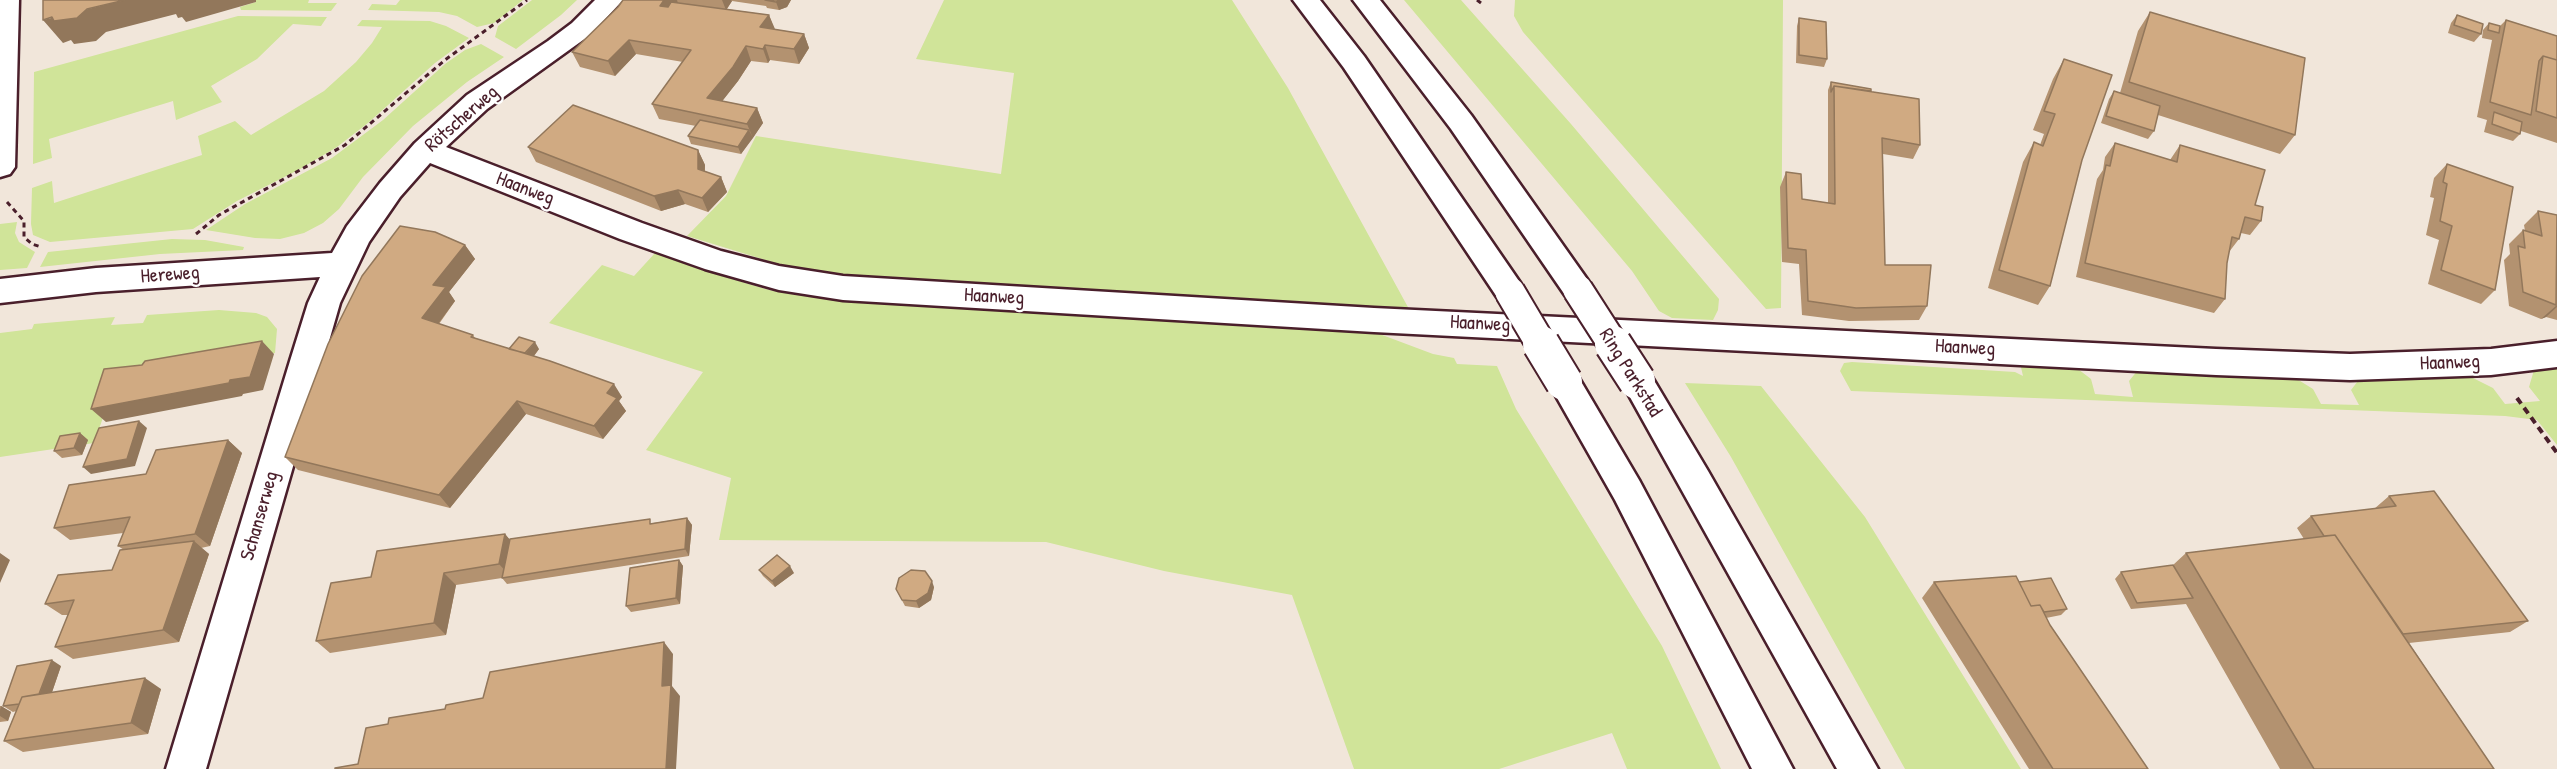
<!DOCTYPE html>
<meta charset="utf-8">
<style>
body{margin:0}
canvas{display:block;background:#f1e6da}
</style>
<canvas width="2557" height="769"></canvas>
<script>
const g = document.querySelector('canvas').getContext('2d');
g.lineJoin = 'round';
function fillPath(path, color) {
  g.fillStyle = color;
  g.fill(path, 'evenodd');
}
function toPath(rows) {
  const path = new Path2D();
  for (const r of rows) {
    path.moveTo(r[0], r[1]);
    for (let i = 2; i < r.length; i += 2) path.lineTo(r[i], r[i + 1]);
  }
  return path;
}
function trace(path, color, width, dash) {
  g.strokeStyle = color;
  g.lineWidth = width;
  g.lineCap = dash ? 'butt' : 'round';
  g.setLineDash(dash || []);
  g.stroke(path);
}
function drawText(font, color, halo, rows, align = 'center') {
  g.font = font + ' "Patrick Hand",sans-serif';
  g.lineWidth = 4.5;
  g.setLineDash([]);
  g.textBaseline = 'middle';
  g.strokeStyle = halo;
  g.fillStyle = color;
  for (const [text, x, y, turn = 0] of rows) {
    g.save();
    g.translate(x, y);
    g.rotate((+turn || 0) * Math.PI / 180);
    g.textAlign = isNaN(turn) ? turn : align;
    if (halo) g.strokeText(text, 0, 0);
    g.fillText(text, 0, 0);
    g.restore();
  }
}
fillPath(toPath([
 [256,0,309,0,308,3,337,3,331,11,241,10,240,7,256,2],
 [400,0,523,0,494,23,477,27,457,16,439,12,368,10,372,4,396,5],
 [532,0,577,0,561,15,516,49,495,37,498,26],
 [944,0,1232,0,1288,88,1409,309,1370,309,868,278,785,266,687,236,726,196,756,136,1001,174,1014,73,916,59],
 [1404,0,1461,0,1571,124,1719,299,1718,310,1713,320,1672,318,1659,311,1632,271],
 [1515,0,1783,0,1781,308,1766,309,1523,32,1514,16],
 [238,16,327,17,321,26,293,24,257,59,211,86,222,102,176,120,173,101,49,139,52,158,33,164,34,72],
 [362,20,430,21,446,26,469,38,435,63,368,123,337,147,300,169,237,201,193,229,50,242,33,235,31,224,32,188,52,181,54,203,202,155,198,136,235,121,251,135,324,91,356,62,372,43,382,27,357,26],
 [481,44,504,57,467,82,413,126,363,177,339,209,323,223,304,233,280,239,255,238,206,230,245,204,332,158,383,120,445,64,465,50],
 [17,222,15,233,19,242,35,252,27,268,0,270,0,224],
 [172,239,205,240,244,247,243,250,160,254,40,267,48,252],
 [655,253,745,283,773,291,804,295,1361,330,1377,333,1433,354,1454,358,1457,364,1497,366,1516,409,1662,646,1721,769,1627,769,1612,733,1499,769,1354,769,1292,595,1164,571,1046,542,719,540,731,478,646,450,703,372,549,323,602,265,634,276],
 [219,310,256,313,267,317,277,329,275,353,116,381,94,443,0,457,0,333,32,329,34,324,115,317,111,325,143,323,147,315],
 [1852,362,2015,372,2023,376,2020,363,2074,366,2091,379,2095,394,2133,397,2129,381,2138,370,2292,376,2313,389,2321,404,2359,405,2351,390,2361,377,2465,374,2493,388,2505,404,2540,401,2529,387,2534,370,2557,368,2557,445,2537,420,2505,416,1851,391,1840,371,1844,363],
 [1685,383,1761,386,1865,517,2021,769,1905,769,1731,457]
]), '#d0e499');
const minor = toPath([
 [0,0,19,0,15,167,10,174,0,177,0,0],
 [595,0,623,0,590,35,487,109,446,147,642,223,721,251,779,266,843,276,1374,308,2216,349,2350,354,2491,349,2557,341,2557,367,2491,375,2350,380,2216,375,1374,332,843,300,779,290,705,269,620,239,430,163,400,197,369,242,340,303,206,769,166,769,290,361,308,303,320,277,96,292,0,303,0,279,96,268,332,253,347,226,380,183,415,143,467,95,548,41,572,23,595,0]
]);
const highway = toPath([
 [1293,0,1320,0,1364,56,1521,284,1526,292,1521,300,1510,304,1499,300,1344,68,1293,0],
 [1353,0,1380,0,1471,115,1589,282,1594,290,1589,298,1578,302,1567,298,1451,129,1353,0],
 [1637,368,1649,372,1708,471,1878,769,1837,769,1621,381,1625,372,1637,368],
 [1564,369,1576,373,1639,480,1793,769,1752,769,1615,500,1548,382,1552,373,1564,369]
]);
trace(minor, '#4a1f2b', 5);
trace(highway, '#4a1f2b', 5);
trace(toPath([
 [1477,0,1481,3],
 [7,202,24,221,24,237,32,244,41,247],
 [196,234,219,215,345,145,445,60,527,0]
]), '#4a1f2b', 3, [5, 4]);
trace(toPath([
 [2517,398,2557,453]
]), '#4a1f2b', 4, [7, 5]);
fillPath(minor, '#fff');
fillPath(highway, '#fff');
const highwayBridgeFar1 = toPath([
 [1578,290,1614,346],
 [1510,292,1542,346]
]);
const highwayBridge = toPath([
 [1541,344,1564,382],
 [1613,344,1637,381]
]);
trace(highwayBridgeFar1, '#4a1f2b', 33, []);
trace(highwayBridge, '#4a1f2b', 40, []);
trace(highwayBridgeFar1, '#fff', 29);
trace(highwayBridge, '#fff', 36);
fillPath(toPath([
 [623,0,791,0,787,7,779,10,767,8,766,6,732,1,727,9,769,15,774,29,804,34,809,48,799,64,770,60,768,63,751,61,738,81,722,101,757,108,763,123,741,154,691,144,688,136,696,126,659,119,652,104,683,62,636,54,615,76,580,67,572,52,618,7],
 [2150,12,2295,135,2280,154,2158,115,2154,131,2148,139,2101,123,2109,99,2114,91,2120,93,2138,31],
 [2457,15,2481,34,2474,42,2448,33,2451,23],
 [1799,18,1827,59,1824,67,1796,63,1797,26],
 [2506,20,2557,36,2557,143,2521,131,2520,134,2513,141,2484,132,2487,120,2477,117,2492,40,2482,38,2483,30,2489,23,2499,27],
 [2064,59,2082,160,2050,286,2038,305,1988,288,2023,162,2034,142,2040,145,2044,134,2033,130,2053,79],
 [1831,82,1871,91,1920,145,1913,159,1883,154,1885,265,1927,306,1919,320,1849,321,1802,315,1799,264,1782,262,1780,187,1786,172,1802,199,1828,203,1828,90],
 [2115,143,2170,160,2180,145,2255,205,2261,221,2250,235,2241,233,2239,239,2229,252,2227,263,2225,299,2214,313,2076,277,2097,179,2103,170,2105,157],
 [528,147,698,150,705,165,705,172,721,177,727,192,708,212,685,204,661,211,536,162],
 [2447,164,2495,290,2481,304,2428,284,2439,240,2426,235,2434,198,2430,197,2434,178],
 [2538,211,2557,215,2557,320,2546,317,2541,319,2509,306,2504,260,2510,254,2509,244,2523,230,2525,231,2524,225],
 [465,245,475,259,449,292,455,301,439,324,473,335,475,338,509,349,539,349,534,356,622,397,619,401,626,411,603,439,526,414,450,508,298,470,285,457],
 [80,433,88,440,82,455,62,458,54,451],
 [228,440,242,453,210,546,201,548,209,554,179,642,73,659,55,647,68,615,62,615,45,604,112,570,124,550,118,546,123,533,70,540,54,528,146,474],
 [2389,496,2528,621,2510,632,2409,643,2494,769,2280,769,2186,604,2131,609,2115,579,2121,572,2173,565,2186,553,2304,539,2297,528,2311,516,2374,509],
 [687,518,692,525,689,556,507,584,502,578,456,585,446,635,330,653,316,641,505,534,510,540,653,523],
 [679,560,683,566,680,604,631,612,626,606],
 [759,570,794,573,775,587,763,576],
 [1934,582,2019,582,2067,609,2061,615,2046,618,2050,625,2148,769,2029,769,1922,598],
 [934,587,931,600,919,608,905,606,896,589],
 [61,666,52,692,161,689,148,734,23,752,4,741,16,711,13,712,3,706],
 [0,706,1,706,11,712,8,721,0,722]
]), '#b39270');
fillPath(toPath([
 [125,0,256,0,256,2,186,22,182,17,178,18,176,14,106,32,96,41,74,44,71,40,63,43,43,20],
 [664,0,677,0,678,3,667,20,660,6],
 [722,0,731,0,732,1,726,10],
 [782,0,791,0,787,7,779,10,776,2],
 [769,15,775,29,760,27],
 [804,34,809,48,799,64,794,49],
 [629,40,636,54,615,76,608,61],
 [765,45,770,60,768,63,763,49],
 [746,46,751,61,738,81,713,113,707,98],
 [757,108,763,123,753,138,747,124],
 [749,130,753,138,741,154,738,147],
 [698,150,705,165,704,183,698,169],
 [721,177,727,192,708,212,702,198],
 [678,190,685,204,661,211,654,196],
 [465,245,475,259,449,292,455,301,432,332,422,318,433,285],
 [2557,305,2557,307,2546,317,2541,319],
 [262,341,274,354,263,390,243,394,242,396,106,422,91,409],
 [535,342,539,349,527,365,522,358],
 [614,384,622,397,619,401,626,411,603,439,594,426,607,393],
 [517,401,526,414,450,508,439,495],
 [139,421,147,428,135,466,91,474,83,467],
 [80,433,88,440,82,455,74,448],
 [228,440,242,453,210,546,195,534],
 [687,518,692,525,689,556,685,549],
 [505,534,515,546,510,576,499,564],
 [194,541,209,554,179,642,163,630],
 [0,553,10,560,0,583],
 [679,560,683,566,680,604,676,598],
 [790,566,794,573,775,587,772,581],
 [444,573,456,585,446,635,434,623],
 [932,581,934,587,931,600,919,608,916,601],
 [664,642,673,654,672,686,680,696,676,769,666,769,662,686],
 [52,660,61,666,47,707,37,701],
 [145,678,161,689,148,734,131,723],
 [1,706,11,712,8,721,0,716,0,710]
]), '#92775b');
const building = toPath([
 [43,0,125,0,87,9,77,18,54,21,52,17,43,20,43,0],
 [623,0,664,0,660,6,668,7,671,2,769,15,760,27,804,34,794,49,765,45,763,49,746,46,733,67,707,98,757,108,747,124,652,104,691,50,629,40,608,61,572,52,618,7,623,0],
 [765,0,782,0,776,2,765,0],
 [2150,12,2305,58,2295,135,2129,82,2150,12],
 [2457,15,2483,24,2481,34,2454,25,2457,15],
 [1799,18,1826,22,1827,59,1799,55,1799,18],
 [2506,20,2557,36,2557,60,2543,56,2539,61,2531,115,2490,102,2506,20],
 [2489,23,2500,26,2499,33,2488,30,2489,23],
 [2543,56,2557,60,2557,118,2536,111,2543,56],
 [2064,59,2112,75,2082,160,2050,286,1999,270,2034,142,2043,146,2055,114,2044,111,2064,59],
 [1831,82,1871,89,1871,91,1834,86,1831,92,1831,82],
 [1834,86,1919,99,1920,145,1882,138,1885,265,1931,265,1927,306,1856,308,1808,301,1806,250,1788,248,1786,172,1801,174,1802,199,1835,204,1834,86],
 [2114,91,2160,106,2154,131,2106,116,2114,91],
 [573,105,698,150,698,169,721,177,702,198,678,190,654,196,528,147,573,105],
 [2494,112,2522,122,2520,134,2492,124,2494,112],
 [700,120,749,130,738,147,688,136,700,120],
 [2115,143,2177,162,2180,145,2265,170,2255,205,2263,207,2261,221,2245,217,2239,239,2232,237,2227,263,2225,299,2085,263,2106,165,2110,166,2115,143],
 [2447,164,2513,187,2495,290,2441,270,2452,226,2440,221,2447,184,2443,182,2447,164],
 [2538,211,2557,215,2556,305,2523,292,2518,246,2525,248,2523,230,2542,236,2538,211],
 [400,226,435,232,465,245,433,285,446,287,422,318,473,335,471,337,550,361,614,384,607,393,617,398,594,426,517,401,439,495,285,457,328,344,362,276,400,226],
 [519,337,535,342,525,353,509,349,519,337],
 [262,341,250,377,230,380,229,383,91,409,104,369,142,365,145,361,262,341],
 [139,421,127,459,83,467,99,428,139,421],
 [80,433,74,448,54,451,60,436,80,433],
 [228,440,195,534,118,546,130,517,54,528,69,485,146,474,156,450,228,440],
 [2434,491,2528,621,2403,634,2335,535,2324,536,2311,516,2396,506,2389,496,2434,491],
 [687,518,685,549,502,578,510,539,650,519,650,524,687,518],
 [505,534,499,564,444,573,434,623,316,641,331,583,371,577,377,551,505,534],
 [2335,535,2494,769,2314,769,2186,553,2335,535],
 [194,541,163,630,55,647,74,600,45,604,58,575,112,570,120,550,194,541],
 [777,555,790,566,772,581,759,570,777,555],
 [679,560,676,598,626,606,630,568,679,560],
 [2173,565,2193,598,2137,603,2121,572,2173,565],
 [911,570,925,571,932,581,928,593,916,601,902,600,896,589,899,578,911,570],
 [2016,576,2031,606,2040,605,2050,625,2148,769,2053,769,1934,582,2016,576],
 [2051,578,2067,609,2044,612,2040,605,2031,606,2019,582,2051,578],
 [664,642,662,686,671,685,666,769,335,769,335,768,358,764,366,728,388,724,389,718,445,709,446,705,483,698,490,672,664,642],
 [52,660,39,694,22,697,19,704,3,706,17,666,52,660],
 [145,678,131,723,4,741,22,697,145,678]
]);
fillPath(building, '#d0aa82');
trace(building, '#92775b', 1.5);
drawText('20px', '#4a1f2b', '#fff', [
 ["Rötscherweg",462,119,-41],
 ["Haanweg",525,189,21],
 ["Hereweg",170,275,-4],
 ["Haanweg",994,297,3],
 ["Haanweg",1480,324,3],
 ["Haanweg",1965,348,3],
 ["Haanweg",2450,363,-2],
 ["Ring Parkstad",1630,373,58],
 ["Schanserweg",260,516,-74]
]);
</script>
